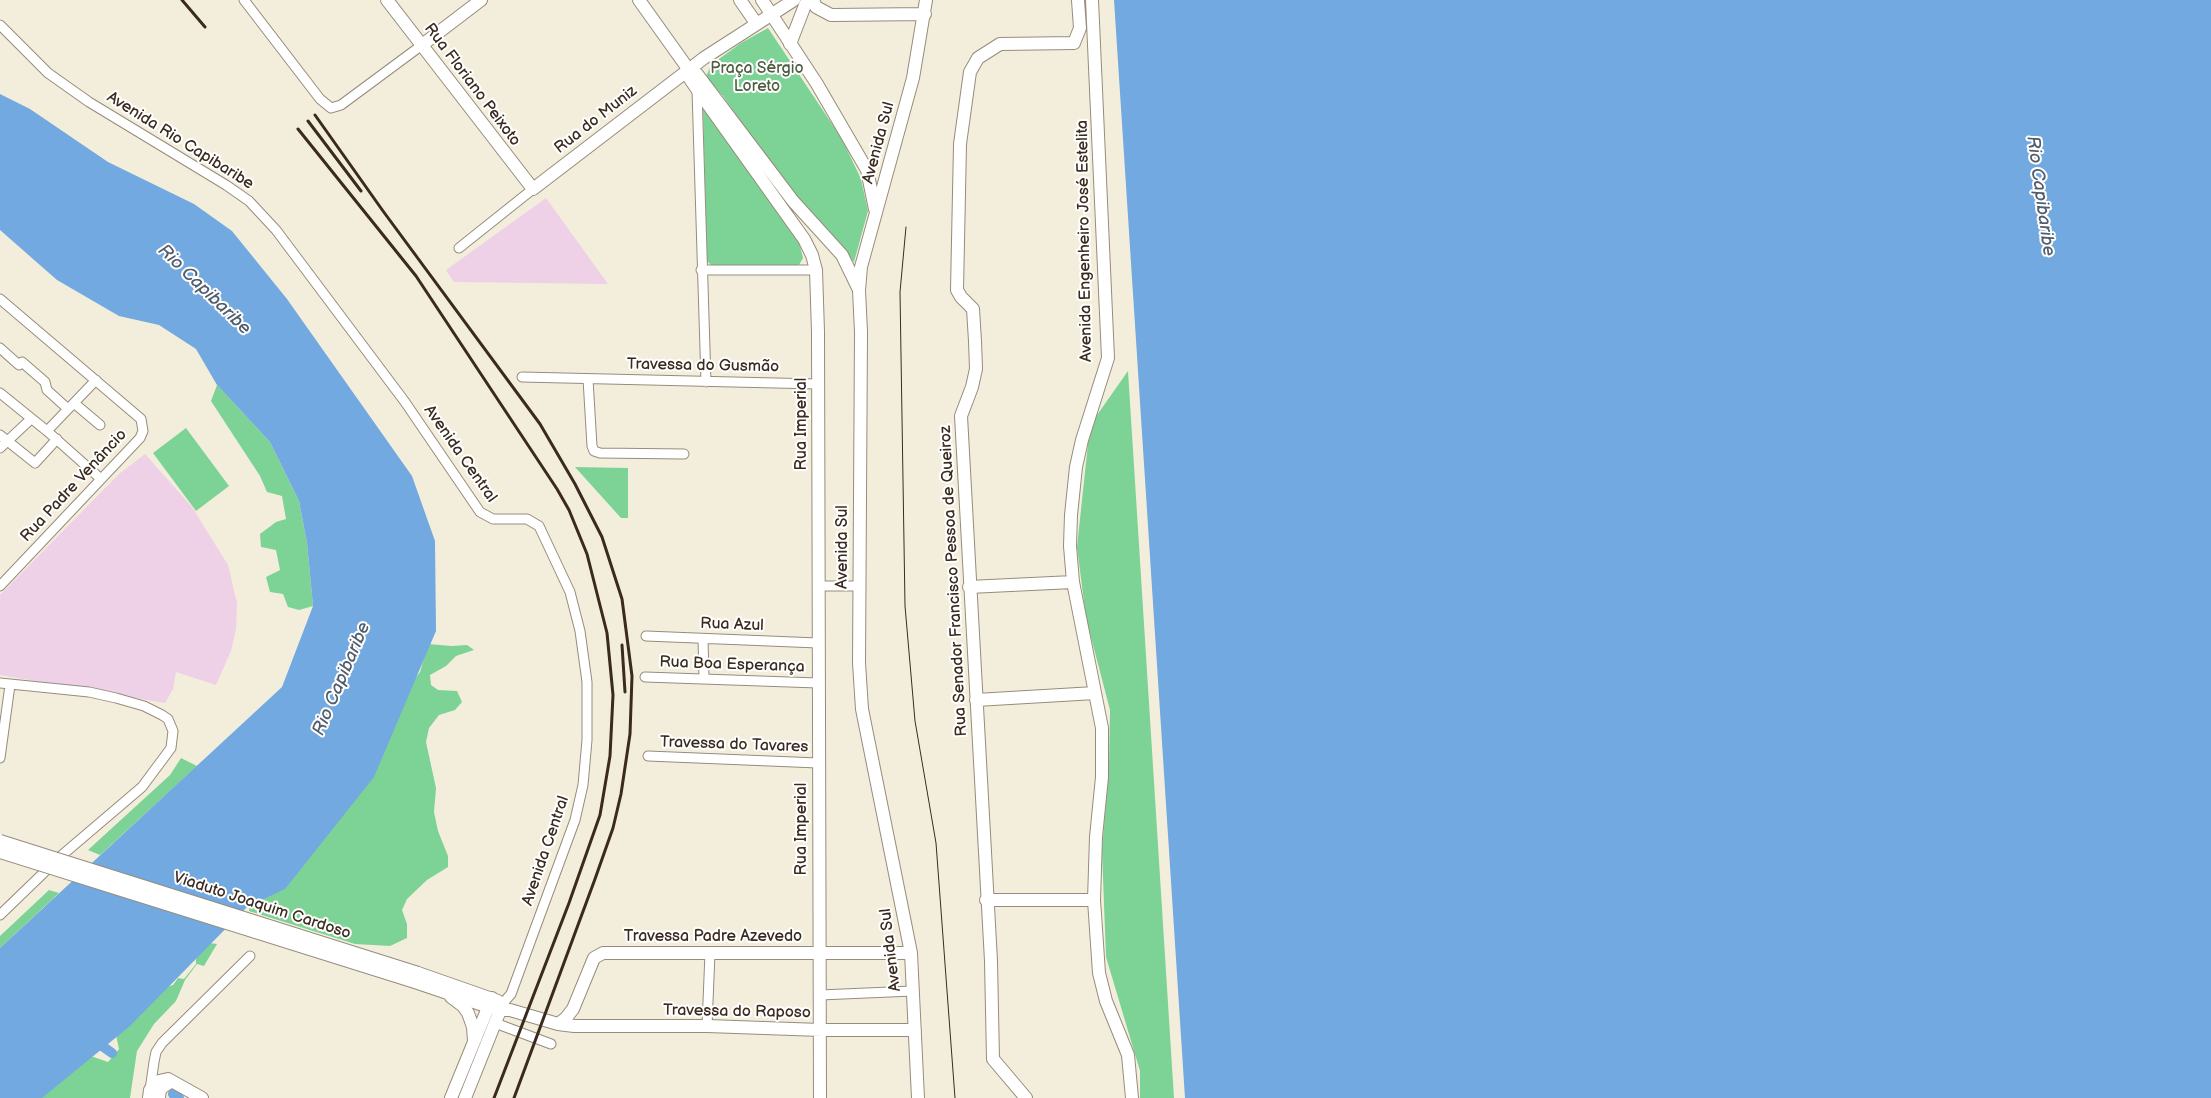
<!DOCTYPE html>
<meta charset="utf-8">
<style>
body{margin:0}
canvas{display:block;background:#f3eedb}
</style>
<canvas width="2211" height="1098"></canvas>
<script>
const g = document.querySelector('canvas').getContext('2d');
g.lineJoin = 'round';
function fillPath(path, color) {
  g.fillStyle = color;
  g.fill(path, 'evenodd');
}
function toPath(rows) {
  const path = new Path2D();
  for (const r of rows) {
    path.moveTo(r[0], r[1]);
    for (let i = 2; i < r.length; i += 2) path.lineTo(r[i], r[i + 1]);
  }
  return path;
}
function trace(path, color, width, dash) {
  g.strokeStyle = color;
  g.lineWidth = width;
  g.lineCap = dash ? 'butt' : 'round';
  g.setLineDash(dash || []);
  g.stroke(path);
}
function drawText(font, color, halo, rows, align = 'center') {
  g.font = font + ' "Balsamiq Sans",sans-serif';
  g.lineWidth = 4;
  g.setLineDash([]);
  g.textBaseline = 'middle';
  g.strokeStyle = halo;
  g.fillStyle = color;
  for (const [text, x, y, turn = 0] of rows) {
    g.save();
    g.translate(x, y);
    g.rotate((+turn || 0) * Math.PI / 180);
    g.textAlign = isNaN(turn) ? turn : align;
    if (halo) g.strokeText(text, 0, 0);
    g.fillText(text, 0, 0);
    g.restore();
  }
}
fillPath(toPath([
 [546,198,608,284,454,282,446,270],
 [145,454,192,507,228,565,237,603,236,629,231,651,216,685,176,672,173,689,165,703,0,675,0,595,119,474]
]), '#eed0e7');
fillPath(toPath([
 [768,28,842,139,861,179,868,211,854,262,786,186,723,96,706,77,710,67,719,59,741,43],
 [703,107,799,242,803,258,799,265,712,266,707,261],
 [1128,371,1174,1098,1140,1098,1140,1071,1106,957,1102,851,1109,764,1110,710,1086,618,1077,547,1090,425],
 [217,385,270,442,299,501,307,543,313,606,299,610,288,607,283,594,270,592,266,577,280,570,276,550,261,547,260,534,276,522,286,519,282,496,267,492,260,476,211,401],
 [186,428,229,486,196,511,153,453],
 [575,467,628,468,628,518,621,518],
 [428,644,452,646,467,645,474,650,456,656,446,666,430,675,431,685,438,690,457,691,462,702,455,710,439,715,429,728,426,742,436,788,434,812,438,831,448,856,448,867,427,880,407,899,402,910,407,924,407,938,390,946,355,944,249,911,250,903,420,672],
 [181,758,197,766,100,855,88,850,170,775],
 [49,890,59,893,0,948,0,936],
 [209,943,217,944,204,966,197,964,185,980,176,1001,154,1024,137,1051,130,1098,34,1098,88,1055,108,1062,119,1049,116,1035,163,988,173,985,178,978,184,979,196,964,196,955]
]), '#7dd396');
fillPath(toPath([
 [1114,0,2211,0,2211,1098,1185,1098],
 [0,94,30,109,108,162,194,204,232,231,287,299,412,476,435,541,436,631,374,777,285,889,247,907,130,1026,42,1098,0,1098,0,948,282,687,313,606,307,543,299,501,270,442,217,385,196,349,159,325,119,316,57,280,0,230]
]), '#72a9e0');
trace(toPath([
 [95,1041,112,1053],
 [173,1094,179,1098]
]), '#72a9e0', 10);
const street = toPath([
 [244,0,320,99,331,108,341,105,422,45],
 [0,25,48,73,89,102,226,185,249,201,276,230,405,402,480,512,493,519,527,519,539,526,570,592,580,631,587,682,587,740,583,785,575,820,511,994,503,1003],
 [697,90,706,382],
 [459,248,533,189],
 [701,270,816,270],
 [0,299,141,419,143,431,140,438,0,586],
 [0,348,19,365],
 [22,362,45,382,47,390,68,409],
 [522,377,818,384],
 [588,379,592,446,594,451,600,453,684,454],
 [0,393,47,431,101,479],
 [74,403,100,425],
 [47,431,96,380],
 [0,435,35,463,57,439],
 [0,448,31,419],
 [818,586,860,586],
 [646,636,818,643],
 [703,639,704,678],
 [645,677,818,683],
 [0,683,89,692,116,698,144,706,162,715,168,719,173,731,171,748,142,787,61,856,0,915],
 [648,756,818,763],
 [0,758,10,685],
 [820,995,913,991],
 [495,1023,551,1044],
 [707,1026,710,953],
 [150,1090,154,1062,156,1052,162,1043,250,956]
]);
const secondary = toPath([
 [387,0,533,189,704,58,794,0],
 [639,0,689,70,690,79,697,89,804,239,812,255,816,270,818,332,820,1098],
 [740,0,756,23],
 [762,0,817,84,867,170,875,209],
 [813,0,816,7,831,15,925,14],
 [1092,0,1108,358,1082,440,1076,467,1071,515,1070,546,1073,582,1102,728,1102,777,1096,837,1094,900,1099,973,1106,1001,1128,1055,1132,1098],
 [790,44,807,0],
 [422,45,481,0],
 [691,71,697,74,793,201,842,255,859,290],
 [969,587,1073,582],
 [976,700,1095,693],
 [986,900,1094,900],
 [418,973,498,1001],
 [415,982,489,1007,500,1010,510,1010,558,1024,574,1026,707,1026,821,1030,915,1030],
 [451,997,463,1006,468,1013,473,1027,474,1041],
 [558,1024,566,1018,573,1009,594,958,603,953,911,953],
 [149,1098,150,1090,153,1086,159,1081,168,1079,202,1098],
 [159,1098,160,1089,170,1082],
 [451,1098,492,998],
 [465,1098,503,1003],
 [918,1098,911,953,862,709,859,663,861,332,859,290,861,267,913,78,926,0],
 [1026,1098,993,1059,991,961,961,416,972,387,976,369,975,341,973,309,961,297,957,290,960,144,970,72,978,58,1000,44,1074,43,1080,28,1078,0]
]);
trace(street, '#978c7c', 11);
trace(secondary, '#978c7c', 14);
trace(street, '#fff', 9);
trace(secondary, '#fff', 12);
trace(toPath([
 [906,227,900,292,905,606,915,721,936,843,955,1098]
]), '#3b2a1e', 1);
trace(toPath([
 [182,0,205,27],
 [315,115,383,211,540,424,575,484,602,537,622,599,632,676,630,734,621,794,613,828,595,879,514,1098],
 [308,121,361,191],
 [298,129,416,276,557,489,569,510,587,554,607,633,613,695,610,756,600,815,569,903,494,1098],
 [622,645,625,692]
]), '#3b2a1e', 3);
const secondaryBridge = toPath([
 [0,841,418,973],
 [0,852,415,982]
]);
trace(secondaryBridge, '#978c7c', 14, []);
trace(secondaryBridge, '#fff', 12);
drawText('16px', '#4f5d42', '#fff', [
 ["Praça Sérgio",757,69],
 ["Loreto",757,87]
]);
drawText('16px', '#3b2a1e', '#fff', [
 ["Rua Floriano Peixoto",472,85,53],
 ["Rua do Muniz",596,120,-38],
 ["Avenida Rio Capibaribe",180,141,32],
 ["Avenida Sul",879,143,-75],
 ["Avenida Engenheiro José Estelita",1085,241,-91],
 ["Travessa do Gusmão",703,366,1],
 ["Rua Imperial",802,424,-90],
 ["Avenida Central",460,454,55],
 ["Rua Padre Venâncio",74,486,-47],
 ["Avenida Sul",843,547,-90],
 ["Rua Senador Francisco Pessoa de Queiroz",954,581,-93],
 ["Rua Azul",732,625,2],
 ["Rua Boa Esperança",732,665,2],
 ["Travessa do Tavares",734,745,2],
 ["Rua Imperial",802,829,-90],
 ["Avenida Central",546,851,-71],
 ["Viaduto Joaquim Cardoso",262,906,18],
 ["Travessa Padre Azevedo",713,937],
 ["Avenida Sul",891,950,-97],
 ["Travessa do Raposo",737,1012,1]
]);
drawText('italic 18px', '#515d6c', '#fff', [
 ["Rio Capibaribe",2040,196,82],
 ["Rio Capibaribe",204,290,44],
 ["Rio Capibaribe",342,679,-67]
]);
</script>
